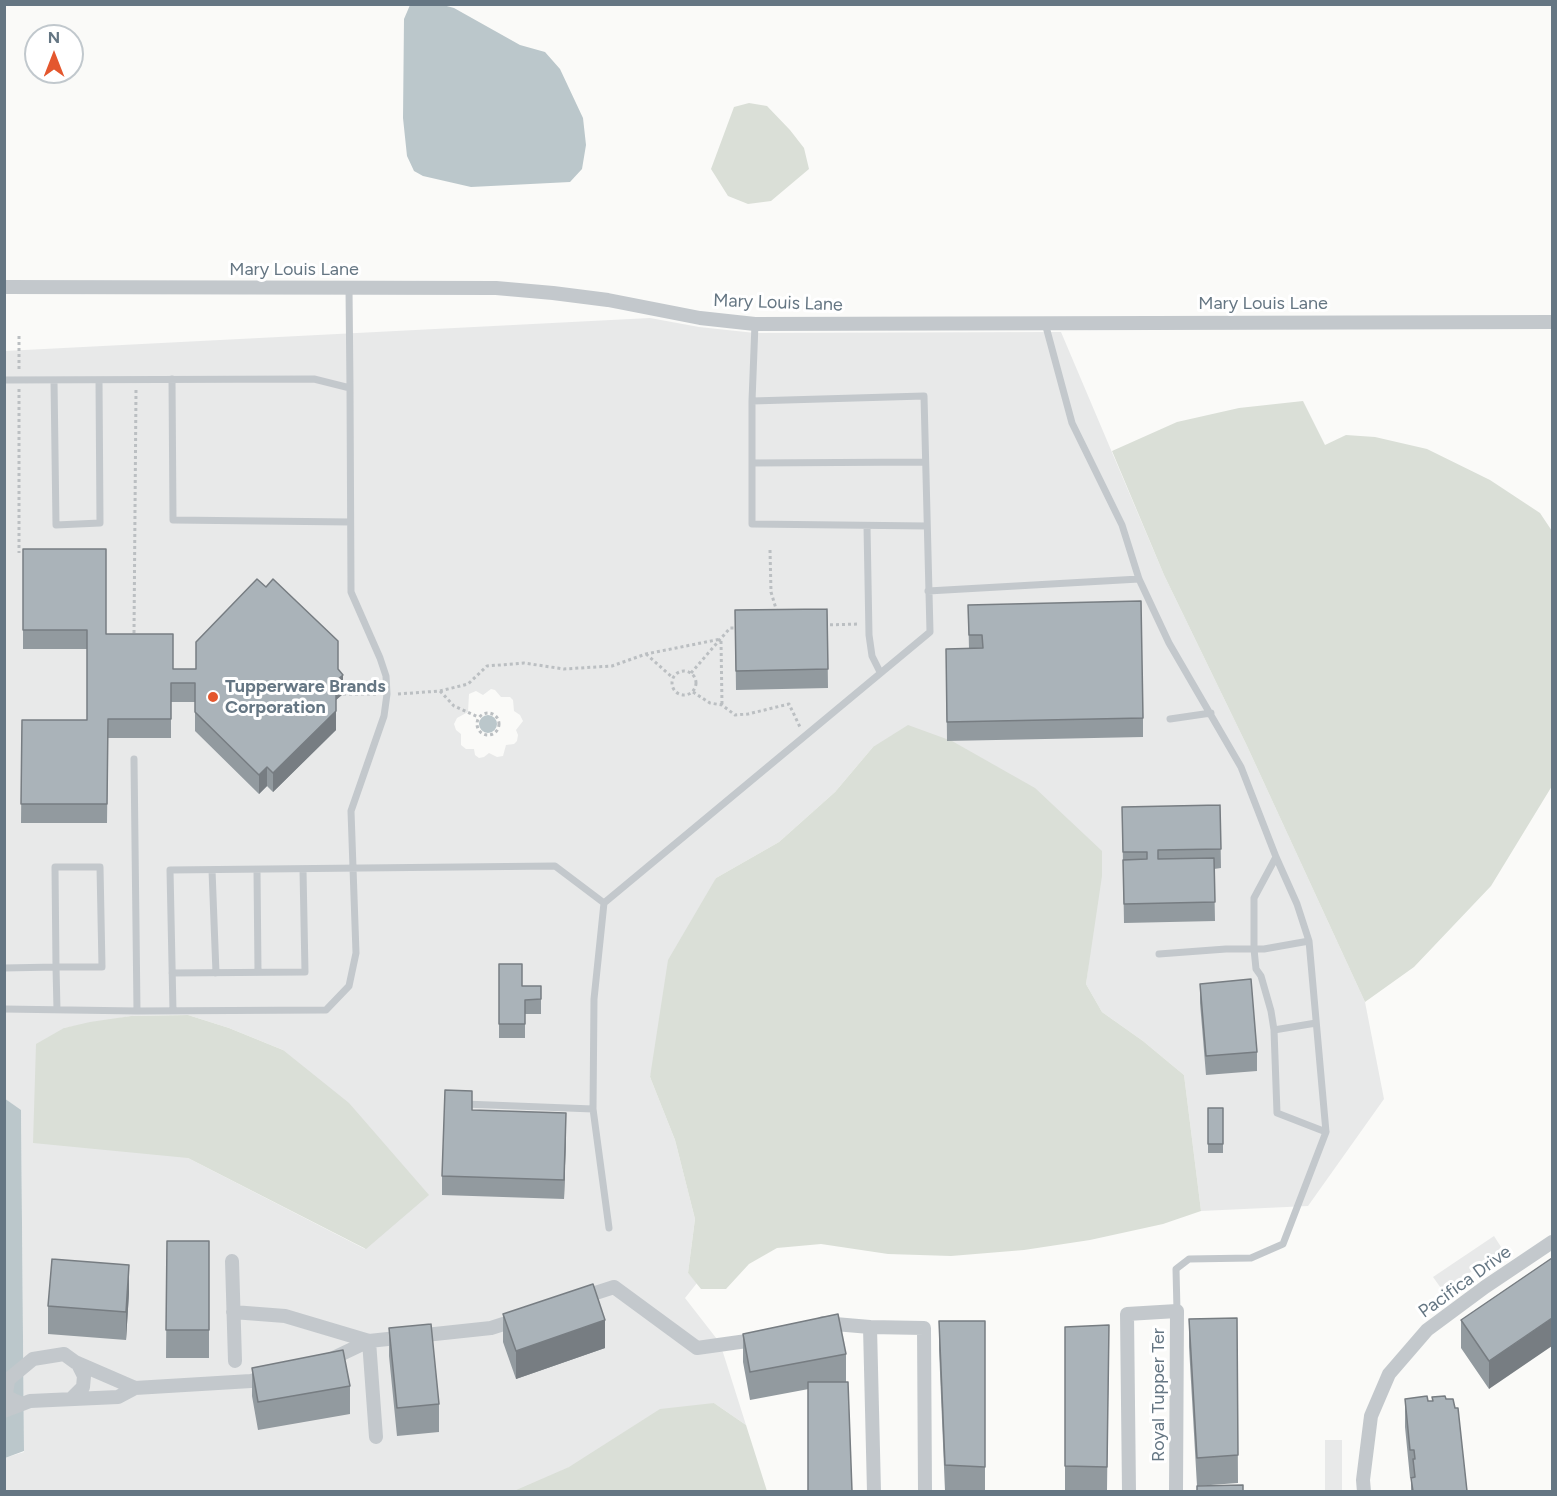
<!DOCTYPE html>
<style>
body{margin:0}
#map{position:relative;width:1557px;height:1496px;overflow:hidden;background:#fafaf8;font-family:Figtree,sans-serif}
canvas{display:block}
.frame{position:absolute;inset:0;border:6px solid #657683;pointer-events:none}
.north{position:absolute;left:24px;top:24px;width:60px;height:60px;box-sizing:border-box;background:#fff;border:2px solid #c1c8cd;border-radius:50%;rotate:0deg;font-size:16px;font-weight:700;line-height:24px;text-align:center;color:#657683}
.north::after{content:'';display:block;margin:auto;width:21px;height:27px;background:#e4572e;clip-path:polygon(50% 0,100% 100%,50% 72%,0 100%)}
</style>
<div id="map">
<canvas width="1557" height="1496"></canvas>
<div class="frame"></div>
<div class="north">N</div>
</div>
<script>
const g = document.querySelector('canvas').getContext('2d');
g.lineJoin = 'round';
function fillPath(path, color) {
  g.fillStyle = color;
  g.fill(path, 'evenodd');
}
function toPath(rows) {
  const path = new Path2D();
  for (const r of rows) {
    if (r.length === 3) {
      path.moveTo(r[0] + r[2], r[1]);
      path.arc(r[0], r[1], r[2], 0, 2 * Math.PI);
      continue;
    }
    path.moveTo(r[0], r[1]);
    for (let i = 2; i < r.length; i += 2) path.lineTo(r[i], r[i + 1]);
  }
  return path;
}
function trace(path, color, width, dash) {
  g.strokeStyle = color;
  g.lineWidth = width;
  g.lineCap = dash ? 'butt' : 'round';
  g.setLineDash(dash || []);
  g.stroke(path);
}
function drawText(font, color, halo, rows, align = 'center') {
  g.font = font + ' Figtree,sans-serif';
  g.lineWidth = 6;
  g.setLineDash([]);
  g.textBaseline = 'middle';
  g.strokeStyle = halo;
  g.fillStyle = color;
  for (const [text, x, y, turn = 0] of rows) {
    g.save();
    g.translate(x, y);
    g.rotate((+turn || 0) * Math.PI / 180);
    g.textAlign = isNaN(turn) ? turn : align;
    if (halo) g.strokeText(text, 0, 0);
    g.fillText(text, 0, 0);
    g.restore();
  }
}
fillPath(toPath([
 [650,318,699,327,755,333,1061,332,1164,575,1247,746,1365,1002,1384,1099,1308,1206,1201,1211,1184,1075,1143,1041,1102,1012,1086,984,1092,936,873,747,835,792,779,842,716,878,650,1077,675,1140,695,1219,688,1273,697,1283,685,1298,720,1343,746,1425,714,1403,514,1492,5,1491,4,1458,24,1452,21,1111,4,1098,5,351],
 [491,689,495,690,501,697,510,697,513,700,514,711,520,715,523,721,516,730,518,735,517,741,514,744,506,745,503,756,497,757,489,753,484,757,479,758,475,755,474,749,466,749,461,745,461,734,456,730,454,724,457,718,468,712,469,694,476,691,483,695],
 [188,1015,229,1028,283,1050,365,1249,188,1158,64,1028,131,1016],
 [1494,1236,1503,1250,1443,1291,1433,1277],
 [1325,1440,1342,1440,1342,1491,1325,1491]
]), '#e8e9e9');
fillPath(toPath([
 [749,103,767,106,790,130,804,148,809,169,771,201,748,204,728,196,711,169,734,107],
 [1303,401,1325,445,1346,435,1375,437,1427,449,1490,480,1540,513,1552,531,1552,786,1491,886,1414,967,1365,1002,1247,746,1164,575,1112,451,1177,422,1239,408],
 [908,725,952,741,1035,788,1102,851,1102,876,1086,984,1102,1012,1143,1041,1184,1075,1201,1211,1163,1224,1090,1240,1024,1250,951,1256,888,1254,821,1244,777,1248,749,1264,726,1289,701,1289,688,1273,695,1219,675,1140,650,1077,668,960,716,878,779,842,835,792,873,747],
 [188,1015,229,1028,283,1050,349,1103,429,1195,366,1249,188,1158,33,1143,36,1044,64,1028,90,1022,131,1016],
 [714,1403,746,1425,767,1491,514,1491,569,1467,660,1409]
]), '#dadfd7');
fillPath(toPath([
 [410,5,443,5,454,8,520,45,545,52,560,69,583,118,586,145,582,169,570,182,471,187,423,176,414,171,407,156,403,118,404,19],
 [488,724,9],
 [4,1098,21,1110,24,1451,5,1458]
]), '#bbc7cb');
trace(toPath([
 [19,336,19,370],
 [19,389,19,553],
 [770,550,771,592,777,612],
 [824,625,859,624],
 [134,633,136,390],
 [721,641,722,705],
 [646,654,673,678],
 [684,683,12],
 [691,673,730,628,738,628],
 [440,691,454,706,478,717],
 [693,692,710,703,722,705,735,715,748,714,789,704,800,727],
 [343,694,377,694],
 [398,694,440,691,468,684,487,666,524,663,564,669,612,666,646,654,721,639],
 [488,724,11]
]), '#bbbfc2', 3, [3, 3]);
trace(toPath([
 [349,288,350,388],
 [1045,323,1072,423,1122,525,1139,579,1169,643,1241,767,1276,857,1297,904,1309,941,1326,1132,1283,1244,1251,1258,1189,1259,1176,1269,1177,1311],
 [172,379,173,520,350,522],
 [4,380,314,379,350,388,351,592,380,658,386,676,387,694,384,716,351,811,356,953,349,986,326,1010,137,1011,4,1009],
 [54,380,56,525,100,523,99,380],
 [752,401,752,524,927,526],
 [752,463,925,462],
 [867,526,869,635,872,656,880,672],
 [928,591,1139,579],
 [1170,719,1211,713],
 [134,759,137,1011],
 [1276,857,1254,898,1254,949,1256,969,1261,976,1271,1011,1274,1030,1316,1023],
 [212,870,216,973],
 [257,870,258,972],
 [1159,954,1226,949,1264,949,1309,941],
 [4,968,56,967,102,967,100,867,55,867,56,967,57,1010],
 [172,973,305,972,303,870],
 [173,1011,170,870,555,866,604,903],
 [1274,1030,1277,1113,1326,1132],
 [464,1104,593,1109],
 [609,1228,593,1109,594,999,604,903,930,632,924,396,752,401,755,324]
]), '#c3c8cc', 7);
trace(toPath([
 [4,287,496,288,553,293,608,300,700,318,755,324,1552,322],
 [232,1261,235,1361],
 [580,1298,614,1287,697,1348,761,1339],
 [233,1312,285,1316,369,1341,376,1437],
 [823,1323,870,1327,874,1492],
 [870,1327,924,1328,925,1492],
 [329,1360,369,1341,491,1328,519,1319],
 [8,1381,6,1393,9,1398,22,1404],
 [4,1383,33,1359,64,1354,75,1362,135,1388],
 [71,1399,83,1387,84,1376,78,1364],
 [4,1411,30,1401,118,1397,135,1388,251,1381,270,1376],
 [1129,1492,1127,1314,1177,1311,1176,1492],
 [1364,1492,1363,1480,1371,1416,1389,1374,1427,1330,1485,1287,1552,1242]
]), '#c3c8cc', 14);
fillPath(toPath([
 [23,549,106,634,173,669,338,669,343,694,336,700,336,730,273,792,267,786,259,794,195,731,195,702,171,702,171,738,108,738,107,823,21,823,22,720,87,720,87,649,23,649],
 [968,605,1143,718,1143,737,947,741,946,649,969,649],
 [827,609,828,688,736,690,735,610],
 [1220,805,1221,868,1214,869,1215,921,1124,923,1122,807],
 [499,964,522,986,541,986,541,1014,525,1014,525,1038,499,1038],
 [1200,984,1257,1052,1257,1071,1206,1075,1200,1003],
 [1208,1108,1223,1108,1223,1153,1208,1153],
 [472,1110,566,1132,564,1199,442,1195,442,1176],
 [167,1241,209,1241,209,1358,166,1358],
 [1552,1258,1489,1389,1461,1348,1461,1320],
 [129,1293,126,1340,48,1334,48,1306],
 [503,1314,605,1348,516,1379,503,1342],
 [1237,1318,1238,1483,1197,1486,1189,1347,1189,1319],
 [939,1321,985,1321,985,1491,945,1491,939,1349],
 [1109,1325,1107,1491,1065,1491,1065,1327],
 [389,1328,439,1404,439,1432,397,1436,389,1356],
 [743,1334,846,1354,846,1382,750,1400,743,1362],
 [252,1368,350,1386,350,1414,258,1430,252,1396],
 [1405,1399,1428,1401,1467,1491,1411,1491,1411,1478,1410,1478,1405,1427]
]), '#929a9f');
fillPath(toPath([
 [343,675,343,694,336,700,336,681],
 [336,711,336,730,273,792,273,773],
 [267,767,267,786,259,794,259,775],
 [566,1113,566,1132,564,1199,564,1180],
 [129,1265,129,1293,126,1340,126,1312],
 [1552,1318,1552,1346,1489,1389,1489,1361],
 [605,1320,605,1348,516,1379,516,1351]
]), '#777d82');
const building = toPath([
 [23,549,106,549,106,634,173,634,173,669,196,669,196,642,257,579,266,587,273,579,338,641,338,669,343,675,336,681,336,711,273,773,267,767,259,775,195,712,195,683,171,683,171,719,108,719,107,804,21,804,22,720,87,720,87,630,23,630,23,549],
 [1141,601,1143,718,947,722,946,649,983,648,982,635,969,635,968,605,1141,601],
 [827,609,828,669,736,671,735,610,827,609],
 [1220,805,1221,849,1158,850,1158,859,1214,858,1215,902,1124,904,1123,860,1147,859,1147,852,1123,852,1122,807,1220,805],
 [499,964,522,964,522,986,541,986,541,999,525,1000,525,1024,499,1024,499,964],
 [1251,979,1257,1052,1206,1056,1200,984,1251,979],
 [445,1090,472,1091,472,1110,566,1113,564,1180,442,1176,445,1090],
 [1208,1108,1223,1108,1223,1144,1208,1144,1208,1108],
 [167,1241,209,1241,209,1330,166,1330,167,1241],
 [1552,1258,1552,1318,1489,1361,1461,1320,1552,1258],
 [52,1259,129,1265,126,1312,48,1306,52,1259],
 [593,1284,605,1320,516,1351,503,1314,593,1284],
 [838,1314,846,1354,750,1372,743,1334,838,1314],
 [1237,1318,1238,1455,1197,1458,1189,1319,1237,1318],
 [939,1321,985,1321,985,1467,945,1465,939,1321],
 [431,1324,439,1404,397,1408,389,1328,431,1324],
 [1109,1325,1107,1467,1065,1466,1065,1327,1109,1325],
 [343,1350,350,1386,258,1402,252,1368,343,1350],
 [808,1382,848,1382,852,1491,808,1491,808,1382],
 [1427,1396,1428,1401,1433,1401,1432,1397,1445,1396,1446,1399,1453,1399,1455,1408,1458,1408,1467,1491,1413,1491,1411,1478,1415,1477,1413,1459,1415,1459,1414,1450,1410,1450,1405,1399,1427,1396],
 [1243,1485,1243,1491,1197,1491,1197,1486,1243,1485]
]);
fillPath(building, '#aab3b9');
trace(building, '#777d82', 1.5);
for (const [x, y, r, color] of [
 [213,697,6,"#e4572e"]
]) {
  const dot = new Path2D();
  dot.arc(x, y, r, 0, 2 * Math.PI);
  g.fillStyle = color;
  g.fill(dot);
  trace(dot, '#fff', 2);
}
drawText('18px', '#657683', '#fff', [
 ["Mary Louis Lane",294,270],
 ["Mary Louis Lane",778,303,2],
 ["Mary Louis Lane",1263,304],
 ["Pacifica Drive",1465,1282,-36],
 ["Royal Tupper Ter",1159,1395,-90]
]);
drawText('bold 18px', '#657683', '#fff', [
 ["Tupperware Brands",225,687],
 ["Corporation",225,708]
], 'left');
</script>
